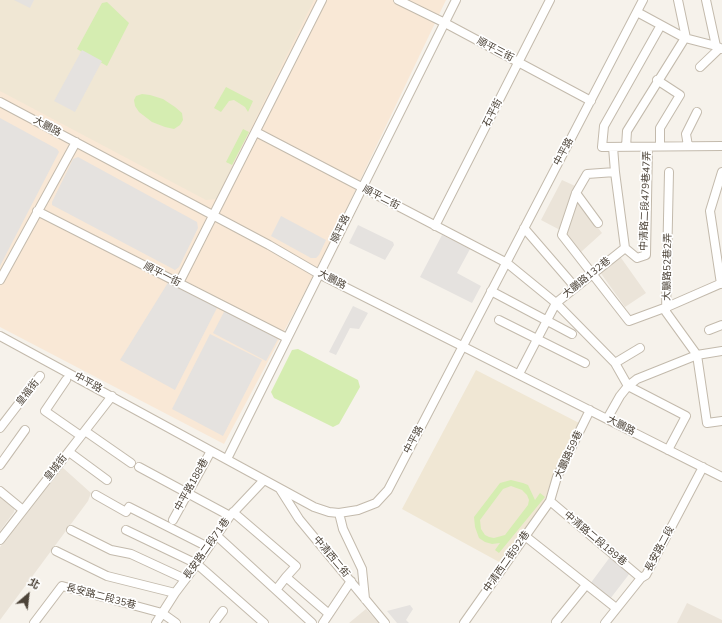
<!DOCTYPE html>
<meta charset="utf-8">
<style>
body{margin:0}
#map{position:relative;width:722px;height:623px;overflow:hidden;background:#f6f2eb;font-family:"Nunito Sans","Noto Sans TC",sans-serif}
canvas{display:block}
.north{position:absolute;left:8px;top:575px;width:40px;height:40px;-webkit-text-stroke:3px #fff;paint-order:stroke;rotate:28deg;font-size:11px;font-weight:700;line-height:16px;text-align:center;color:#4c4338}
.north::after{content:'';display:block;margin:auto;width:14px;height:18px;background:#4c4338;clip-path:polygon(50% 0,100% 100%,50% 72%,0 100%)}
</style>
<div id="map">
<canvas width="722" height="623"></canvas>
<div class="north">北</div>
</div>
<script>
const g = document.querySelector('canvas').getContext('2d');
g.lineJoin = 'round';
function fillPath(path, color) {
  g.fillStyle = color;
  g.fill(path, 'evenodd');
}
function toPath(rows) {
  const path = new Path2D();
  for (const r of rows) {
    path.moveTo(r[0], r[1]);
    for (let i = 2; i < r.length; i += 2) path.lineTo(r[i], r[i + 1]);
  }
  return path;
}
function trace(path, color, width, dash) {
  g.strokeStyle = color;
  g.lineWidth = width;
  g.lineCap = dash ? 'butt' : 'round';
  g.setLineDash(dash || []);
  g.stroke(path);
}
function drawText(font, color, halo, rows, align = 'center') {
  g.font = font + ' "Nunito Sans","Noto Sans TC",sans-serif';
  g.lineWidth = 3.5;
  g.setLineDash([]);
  g.textBaseline = 'middle';
  g.strokeStyle = halo;
  g.fillStyle = color;
  for (const [text, x, y, turn = 0] of rows) {
    g.save();
    g.translate(x, y);
    g.rotate((+turn || 0) * Math.PI / 180);
    g.textAlign = isNaN(turn) ? turn : align;
    if (halo) g.strokeText(text, 0, 0);
    g.fillText(text, 0, 0);
    g.restore();
  }
}
fillPath(toPath([
 [562,180,575,186,560,230,541,220],
 [577,201,602,233,581,252,565,232],
 [619,255,646,293,625,307,600,272],
 [62,467,91,493,88,501,0,620,0,547],
 [0,493,15,504,14,512,0,531],
 [687,603,722,620,722,623,677,623],
 [366,609,379,623,349,623]
]), '#ebe4d9');
fillPath(toPath([
 [0,0,446,0,323,258,224,444,0,327]
]), '#f9e8d6');
fillPath(toPath([
 [0,0,314,0,216,199,206,200,0,91],
 [476,370,583,425,548,496,501,563,402,509]
]), '#f0e7d4');
fillPath(toPath([
 [107,2,129,23,107,66,77,49,102,3],
 [226,87,253,101,248,112,245,107,234,100,229,101,221,112,214,108],
 [142,94,150,95,163,99,175,107,182,113,183,120,180,125,174,129,165,127,152,122,139,112,135,106,134,100,136,96],
 [243,129,249,132,232,165,226,162],
 [298,349,358,380,360,387,339,424,333,427,274,398,271,392,292,350],
 [511,480,523,483,528,485,535,500,540,493,545,497,499,553,495,550,500,543,492,544,485,542,479,538,475,527,474,517,500,483],
 [511,486,522,490,527,495,529,500,528,505,505,535,494,538,489,537,485,535,481,529,480,520,503,489]
]), '#d5edb1');
fillPath(toPath([
 [14,0,34,0,30,8],
 [82,50,102,61,75,112,54,101],
 [0,118,57,149,59,152,0,266],
 [78,157,197,222,198,228,179,267,175,270,52,205,52,202,73,159],
 [281,216,326,240,319,255,316,258,311,258,271,236],
 [358,225,393,242,394,245,385,260,349,243],
 [442,235,470,249,457,273,481,286,472,303,420,277],
 [169,281,218,306,175,390,120,360],
 [353,306,368,313,359,329,350,328,336,355,329,352],
 [225,310,278,339,266,361,213,333],
 [210,334,262,360,223,436,172,409],
 [610,557,630,573,610,599,590,584],
 [410,605,413,609,406,620,409,623,397,623,387,611]
]), '#e5e2df');
const minor = toPath([
 [398,0,445,23,591,101],
 [678,0,686,38],
 [706,0,716,46],
 [637,12,685,38,716,46,722,49],
 [661,25,604,126,602,147,722,146],
 [700,67,720,48],
 [657,80,680,95,660,128,660,146],
 [0,102,269,245,319,274,722,477],
 [256,132,507,263,556,303,615,363],
 [688,146,686,134,697,112],
 [613,147,615,172,625,248],
 [626,147,627,131,685,38],
 [615,172,587,174,576,193,562,235,629,321,667,307,722,283],
 [669,172,666,312,697,355,707,423,722,421],
 [576,193,598,223],
 [37,211,287,338],
 [435,226,550,0],
 [524,228,575,287],
 [625,248,637,258,646,255,648,147],
 [0,280,76,142],
 [179,283,322,0],
 [721,284,710,211,722,172],
 [491,291,572,334],
 [499,320,585,363],
 [709,330,722,325],
 [0,336,314,507,329,512,339,513,358,510,376,503,388,490,643,0],
 [640,348,615,363,628,386,686,416,668,450],
 [519,374,556,303,625,248],
 [66,380,45,411,81,436],
 [607,419,620,396,628,386,637,379,697,355,722,351],
 [0,428,40,376],
 [85,431,131,463],
 [69,452,107,480],
 [227,459,456,0],
 [0,465,25,430],
 [139,467,230,516],
 [280,489,299,519,385,623],
 [0,491,23,510],
 [96,495,126,512,129,507,208,547],
 [550,501,641,578],
 [233,512,296,566,286,577,329,614],
 [339,513,343,529,362,569,365,599],
 [173,520,211,451],
 [71,530,111,550,131,554,185,579],
 [126,530,197,564,264,623],
 [216,535,312,623],
 [525,536,616,608],
 [0,540,112,396],
 [56,551,107,576,175,593],
 [276,590,286,577],
 [556,622,586,585],
 [34,623,62,586,162,613,176,623],
 [156,623,175,593,197,564,230,516,264,480],
 [214,623,223,611],
 [323,623,351,581],
 [464,623,550,501,557,477,590,410],
 [605,623,641,578,646,575,703,467]
]);
trace(minor, '#c3baac', 10);
trace(minor, '#fff', 8);
drawText('10px', '#4c4338', '#fff', [
 ["順平三街",495,50,28],
 ["石平街",493,113,-63],
 ["大鵬路",47,127,28],
 ["中平路",564,152,-62],
 ["順平二街",381,198,27],
 ["中清路二段479巷47弄",646,201,-88],
 ["順平路",341,229,-64],
 ["大鵬路52巷2弄",668,267,-89],
 ["順平一街",162,275,27],
 ["大鵬路132巷",587,278,-39],
 ["大鵬路",332,280,27],
 ["中平路",88,383,29],
 ["皇福街",28,393,-52],
 ["大鵬路",621,426,27],
 ["中平路",414,440,-62],
 ["大鵬路59巷",569,455,-65],
 ["皇城街",56,468,-52],
 ["中平路188巷",192,485,-61],
 ["中清路二段189巷",595,539,40],
 ["長安路二段71巷",207,549,-55],
 ["長安路二段",660,549,-62],
 ["中清西二街",331,557,50],
 ["中清西二街92巷",507,562,-55],
 ["長安路二段35巷",101,597,15]
]);
</script>
